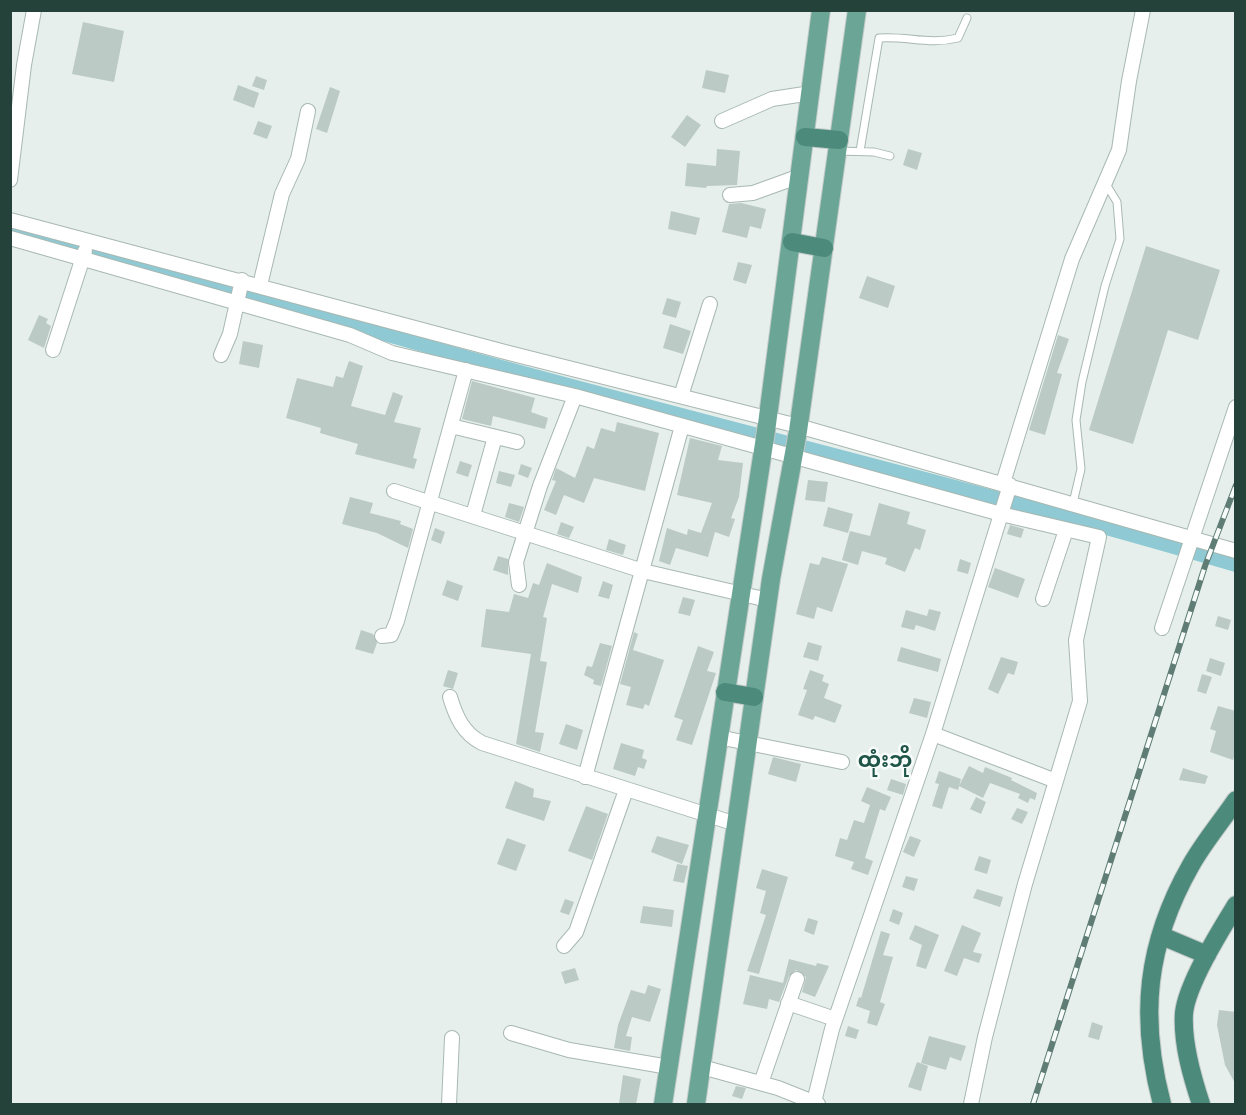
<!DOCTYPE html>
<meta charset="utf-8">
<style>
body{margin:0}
#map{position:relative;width:1246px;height:1115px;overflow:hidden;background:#e6efeb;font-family:"IBM Plex Sans",sans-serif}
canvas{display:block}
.frame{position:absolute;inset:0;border:12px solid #24423a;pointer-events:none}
</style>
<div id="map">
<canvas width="1246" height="1115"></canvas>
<div class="frame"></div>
</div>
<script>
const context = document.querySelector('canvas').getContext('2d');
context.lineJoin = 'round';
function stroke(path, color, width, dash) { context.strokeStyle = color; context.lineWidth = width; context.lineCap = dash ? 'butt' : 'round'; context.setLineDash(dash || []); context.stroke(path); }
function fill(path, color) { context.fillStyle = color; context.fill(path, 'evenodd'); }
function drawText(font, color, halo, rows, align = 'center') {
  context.font = font + ' "IBM Plex Sans","Noto Sans Myanmar",sans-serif'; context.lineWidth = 5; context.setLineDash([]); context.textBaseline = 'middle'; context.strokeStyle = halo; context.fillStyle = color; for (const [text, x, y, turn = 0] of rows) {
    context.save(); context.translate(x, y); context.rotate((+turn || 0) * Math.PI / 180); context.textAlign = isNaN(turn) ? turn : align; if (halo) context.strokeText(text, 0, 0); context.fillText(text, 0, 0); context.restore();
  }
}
stroke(new Path2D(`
 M10,231C178,273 342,323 509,369C751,435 995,494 1236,565`), '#8ec9d4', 14);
fill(new Path2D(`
 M83,22L124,31L114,82L72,74Z
 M706,70L729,75L725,93L702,88Z
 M256,76L267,80L264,90L252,86Z
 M238,85L259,93L254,108L233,100Z
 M330,87L340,91L327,133L316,129Z
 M687,115L701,125L685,147L671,137Z
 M258,121L272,126L267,139L253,134Z
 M717,149L740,151L737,185L707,186L706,188L685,186L687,163L716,166Z
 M908,149L922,153L917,170L903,165Z
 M741,203L766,209L761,229L750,226L747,238L722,232L729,204Z
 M671,211L700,218L696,235L668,229Z
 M1146,246L1220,270L1198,340L1168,330L1133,444L1089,430Z
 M738,262L752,265L746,284L733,280Z
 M867,276L895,286L888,308L859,298Z
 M667,298L681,302L676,318L662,314Z
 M39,315L48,319L46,323L51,326L44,348L28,340Z
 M670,324L691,331L683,354L663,348Z
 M1058,335L1069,339L1057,373L1062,374L1045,435L1029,430Z
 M243,341L263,345L259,368L239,364Z
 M349,361L363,366L351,406L385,415L393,392L403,396L394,422L421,428L413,458L417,459L414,469L355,454L358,444L320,433L321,428L286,418L297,378L333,387L336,376L343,378Z
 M472,381L535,398L531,412L548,418L545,429L493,416L491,426L462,419Z
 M617,422L659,433L645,491L594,478L584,503L564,495L556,515L544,510L556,481L552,480L556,468L575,478L587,446L594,449L601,428L615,432Z
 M690,438L722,446L718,460L743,463L739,497L731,518L735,519L729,537L715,532L708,557L676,548L670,565L659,561L667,528L687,535L688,529L701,533L712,503L677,495Z
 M460,461L472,465L468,477L456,473Z
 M521,464L532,468L528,478L518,474Z
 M499,471L515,475L511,487L496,483Z
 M808,480L828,482L825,502L805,500Z
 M350,497L373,503L370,513L401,521L400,524L413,529L408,548L377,533L342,524Z
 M509,503L524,507L519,522L505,517Z
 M879,503L910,512L907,524L926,530L920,550L915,548L905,572L885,564L887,558L862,551L858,565L842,560L850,531L870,536Z
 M828,507L853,514L848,533L823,526Z
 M561,522L574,527L569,538L557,534Z
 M1010,525L1024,529L1021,538L1007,534Z
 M435,528L445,532L441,544L431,540Z
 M609,539L626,545L623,555L606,550Z
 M498,556L508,559V575L493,570Z
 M822,557L848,564L832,612L817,607L814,619L796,614L810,563L819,565Z
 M960,559L971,563L968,574L957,571Z
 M547,563L582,577L578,593L552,584L543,617L547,618L540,661L547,662L535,732L544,733L540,752L516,744L531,654L481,647L486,609L509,612L514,594L528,598L533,583L539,585Z
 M995,568L1025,579L1018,598L988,587Z
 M447,580L463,586L458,601L442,595Z
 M603,581L613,585L609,599L598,596Z
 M683,597L695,600L690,616L678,613Z
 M929,609L941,612L935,631L916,625L914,630L901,627L906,610L927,616Z
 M1218,616L1231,620L1228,630L1215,626Z
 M361,630L373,634L377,643L373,654L355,649Z
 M634,632L638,634L633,650L664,660L649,706L645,704L643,709L626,705L631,687L620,684Z
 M808,642L822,646L818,661L803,657Z
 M600,643L612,646L601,686L593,684L594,680L584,675L587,666L592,667Z
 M698,646L714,652L707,671L716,673L692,745L676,740L683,720L674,717Z
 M901,647L941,659L938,672L897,661Z
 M1001,657L1018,662L1014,675L1008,673L998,694L988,689Z
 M1210,658L1225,663L1221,676L1206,671Z
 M448,670L458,673L453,689L443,686Z
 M810,670L824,675L822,681L829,684L824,698L842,705L835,723L815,716L813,720L798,715L807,690L803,689Z
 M1202,674L1212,677L1206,694L1197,691Z
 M914,698L931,702L927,718L909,713Z
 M1218,706L1236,711V752L1233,760L1210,752L1216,731L1210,729Z
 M566,724L583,730L577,750L559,744Z
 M621,743L644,750L642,758L647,760L644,769L638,767L635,776L613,769Z
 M773,757L801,764L796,782L768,774Z
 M969,766L983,773L985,767L1012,778L1011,780L1037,793L1035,800L1030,798L1028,803L1018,798L1020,794L990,783L983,798L959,786Z
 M1183,768L1208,776L1205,784L1179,780Z
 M939,771L961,779L958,790L949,787L942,809L932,806L939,784L935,783Z
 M891,779L906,784L903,795L887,790Z
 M515,781L534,789L533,797L551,801L544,821L505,808Z
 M867,787L891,797L885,811L880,809L865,858L873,861L868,875L851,869L854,862L835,856L840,838L847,840L854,820L864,823L870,805L861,801Z
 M976,797L986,802L981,814L970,809Z
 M586,806L608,814L592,860L568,851Z
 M1017,808L1028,812L1022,824L1011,819Z
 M657,836L689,845L682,864L651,852Z
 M910,836L921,840L914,857L903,852Z
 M507,838L526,845L516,871L497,864Z
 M979,856L991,860L987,874L974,870Z
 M677,864L688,866L684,883L673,881Z
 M762,869L788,877L759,974L747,971L766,915L760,913L766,891L756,888Z
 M906,876L918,879L914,891L902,887Z
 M977,889L1003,897L1000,907L973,898Z
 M565,899L574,902L569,915L560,912Z
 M643,906L674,910L672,927L640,923Z
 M893,909L903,913L899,925L889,921Z
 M808,918L818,921L814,935L804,931Z
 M915,925L939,935L926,969L916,966L922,945L909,939Z
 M962,925L981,933L973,952L982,954L979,963L964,958L957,976L944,971Z
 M881,931L890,934L883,955L893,957L880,1002L885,1004L877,1026L867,1023L870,1011L856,1006L859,997L861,998Z
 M789,959L816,966L817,963L829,966L815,997L802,992L806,977L796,970L789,976L779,1002L769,999L767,1009L743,1004L750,975L783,983Z
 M575,968L579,980L565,984L561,972Z
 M648,985L661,989L650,1022L632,1017L626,1036L632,1037L630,1051L614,1048L618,1025L631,990L645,994Z
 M1219,1010L1236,1012V1085L1225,1065L1217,1025Z
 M1092,1022L1103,1026L1099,1040L1088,1037Z
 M848,1026L859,1030L856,1039L845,1036Z
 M929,1036L966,1046L961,1061L950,1057L946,1070L921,1063Z
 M917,1062L928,1066L921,1091L908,1087Z
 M623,1075L641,1079L636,1104H619Z
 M736,1086L746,1088L742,1099L732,1096Z`), '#bbcac4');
const service = new Path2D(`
 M837,151L874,152L890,156
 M860,151L879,38C908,36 929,45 958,38L967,18
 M1073,503L1081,469L1076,420L1082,382L1105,286L1120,239L1117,202L1106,184`);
const minor = new Path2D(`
 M722,121L772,99L811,93
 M10,180L24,65L34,10
 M730,195L753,193L800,176
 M10,220L505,352L798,426L1236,551
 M10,238L350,335L392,353L575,396L1001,514L1099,537L1076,640L1080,701L1025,884L985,1037L971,1104
 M260,285L282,194L298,159L308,111
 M53,350L85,251
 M221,355L230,334L242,280
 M681,396L710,304
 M451,426L517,442
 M1003,483L1072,259L1119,150L1129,81L1143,10
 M394,491L643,571L768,600
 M473,515L495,437
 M519,585L516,562L540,486L575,396
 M1043,599L1066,530
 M1162,628L1236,407
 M382,636L391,635L397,621L466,370
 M450,697C456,717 463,733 482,743L736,824
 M933,734L1056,781
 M718,737L842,762
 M585,777L682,426
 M564,946L576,932L626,790
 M788,1003L835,1019
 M511,1033L569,1050L669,1067
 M702,1067L778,1088L818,1104
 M761,1083L797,979
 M814,1102L832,1029L933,734L1010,485
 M449,1104L452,1038`);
const primary = new Path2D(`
 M663,1104L767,424L821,10
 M696,1104L771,579L798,431L857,10`);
const trunk = new Path2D(`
 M805,137L839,140
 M792,242L824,248
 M725,692L754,697
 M1162,936L1207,955
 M1162,1104C1139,1017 1146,944 1191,865C1204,842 1221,822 1236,800
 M1201,1104C1192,1077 1182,1043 1184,1013C1187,984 1220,931 1236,905`);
stroke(service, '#a8b8b2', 9);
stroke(minor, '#a8b8b2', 16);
stroke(primary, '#c2cac8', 20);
stroke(trunk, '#c2cac8', 20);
stroke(service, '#fff', 7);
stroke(minor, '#fff', 14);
stroke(primary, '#6aa596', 18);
stroke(trunk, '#4c8a7c', 18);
const rail = new Path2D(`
 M1033,1104L1205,566L1236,485`);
stroke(rail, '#5f7d75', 6);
stroke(rail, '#f7fbf9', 4, [11]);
drawText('bold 21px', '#1f5548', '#f7fbf9', [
 ["ထုံးဘို",885,761]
]);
</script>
